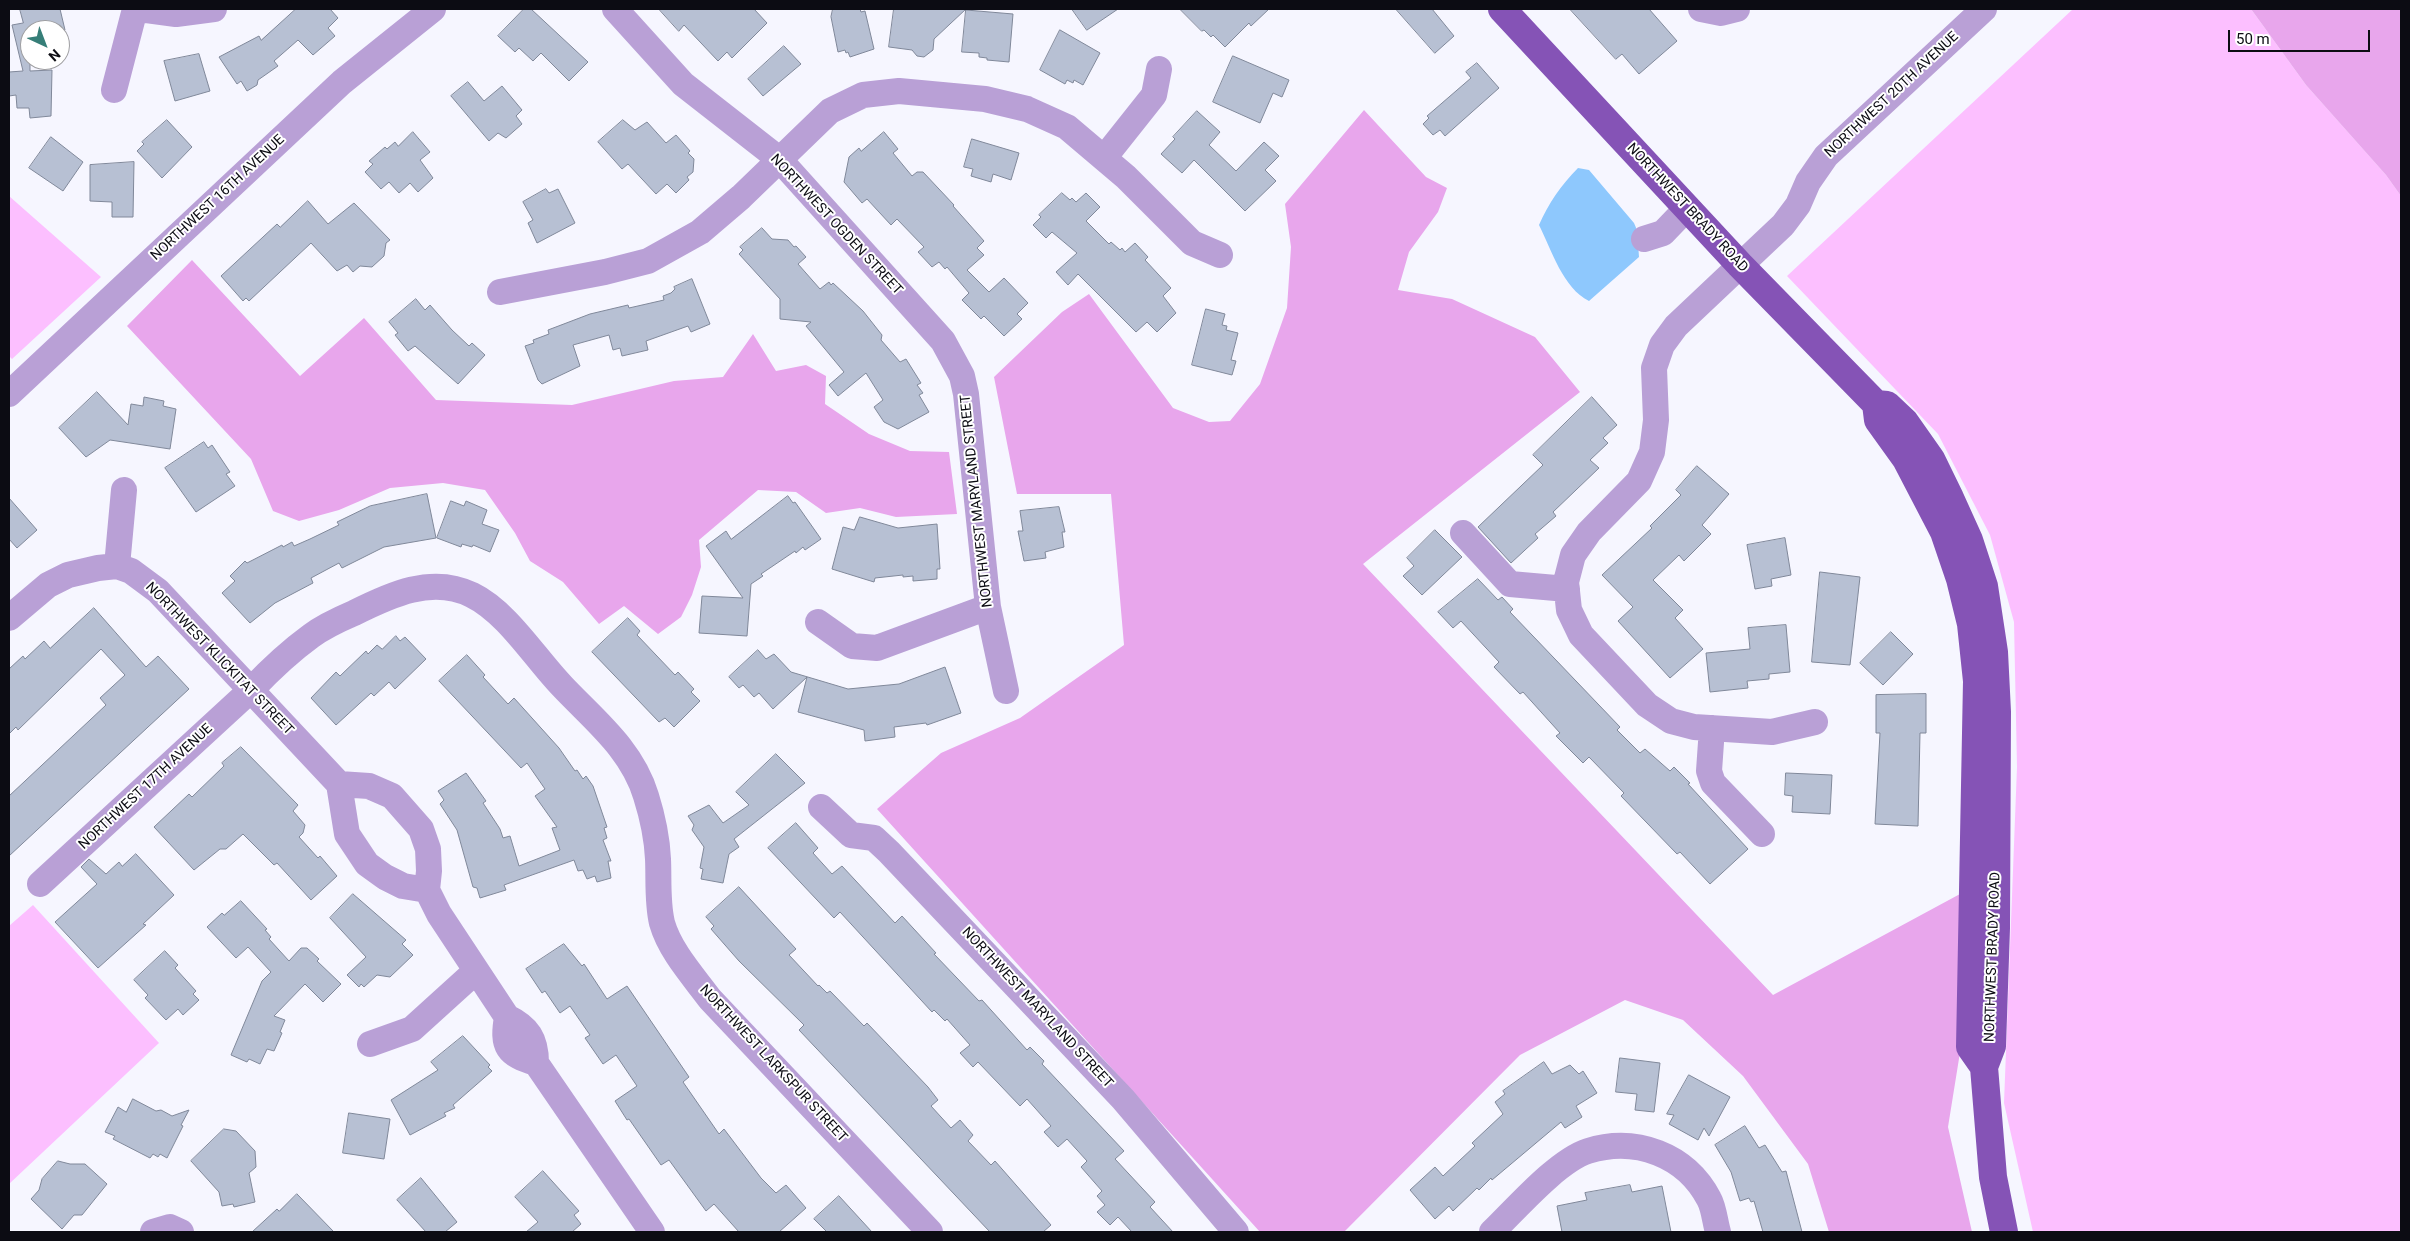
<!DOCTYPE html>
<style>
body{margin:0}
#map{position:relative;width:2410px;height:1241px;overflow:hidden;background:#f6f6ff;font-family:Roboto,sans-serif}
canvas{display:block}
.frame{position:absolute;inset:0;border:10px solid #0c0c13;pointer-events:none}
.north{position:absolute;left:20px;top:20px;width:50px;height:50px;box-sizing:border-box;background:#fff;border:1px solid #9e9ea1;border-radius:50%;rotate:137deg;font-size:14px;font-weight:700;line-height:20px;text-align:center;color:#0c0c13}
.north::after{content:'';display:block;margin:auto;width:18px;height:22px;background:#367e78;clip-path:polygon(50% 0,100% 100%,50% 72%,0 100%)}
.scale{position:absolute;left:2228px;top:30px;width:142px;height:22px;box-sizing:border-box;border:2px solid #0c0c13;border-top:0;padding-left:6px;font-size:15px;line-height:18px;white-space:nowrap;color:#0c0c13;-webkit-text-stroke:4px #fff;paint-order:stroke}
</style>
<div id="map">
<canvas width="2410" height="1241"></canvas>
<div class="frame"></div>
<div class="north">N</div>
<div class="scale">50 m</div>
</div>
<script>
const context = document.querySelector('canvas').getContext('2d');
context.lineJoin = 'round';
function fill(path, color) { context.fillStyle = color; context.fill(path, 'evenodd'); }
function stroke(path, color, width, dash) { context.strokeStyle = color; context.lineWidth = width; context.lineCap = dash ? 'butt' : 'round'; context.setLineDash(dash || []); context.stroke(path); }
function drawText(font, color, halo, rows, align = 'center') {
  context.font = font + ' Roboto,sans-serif'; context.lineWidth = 4; context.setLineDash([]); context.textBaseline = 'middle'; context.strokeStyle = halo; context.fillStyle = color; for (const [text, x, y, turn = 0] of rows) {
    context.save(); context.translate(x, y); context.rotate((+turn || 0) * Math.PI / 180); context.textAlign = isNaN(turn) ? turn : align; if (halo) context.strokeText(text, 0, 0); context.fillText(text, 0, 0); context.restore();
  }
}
fill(new Path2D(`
 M2073,9H2251L2306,85L2386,175L2401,196V1232H2033L2004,1103L2017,767L2014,622L1990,535L1938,434L1787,276Z
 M9,196L101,277L12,359L9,356Z
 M33,905L159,1043L9,1184V926Z`), '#fcbfff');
fill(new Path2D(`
 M2251,9H2401V196L2386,175L2306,85Z
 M1364,110L1426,177L1447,188L1438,212L1409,252L1398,290L1452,299L1535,337L1580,392L1363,564L1773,995L1960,894L1962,1040L1948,1127L1972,1232H1829L1808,1164L1743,1076L1683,1020L1625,1000L1520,1055L1344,1232H1260L877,809L941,753L1020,718L1124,645L1111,494H1017L994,377L1062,312L1089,294L1173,408L1209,422L1230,421L1260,384L1287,308L1291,247L1285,204Z
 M192,260L300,376L364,318L436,400L572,405L674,381L723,377L753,334L776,371L806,365L826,376L825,404L869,434L910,451L949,452L957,514L896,517L860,508L826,513L796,492L758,490L699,540L701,567L692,595L681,617L658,634L624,606L599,624L563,582L530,561L515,533L485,490L443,483L390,488L339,510L299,521L273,511L251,459L127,326Z`), '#e8a6ec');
fill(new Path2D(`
 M1578,168L1589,170L1634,223L1637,230L1639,257L1589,301C1563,288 1552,251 1539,225C1548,204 1561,185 1578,168Z`), '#8ec8fd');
const building = new Path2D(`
 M20,9H60L65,30H30V71L52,70L51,116L30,118L29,108H17L16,95L9,96V72L23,71L12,25L23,23Z
 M296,9H330L338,18L328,28L335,36L313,55L298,40L274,61L278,66L258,80L257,85L247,91L241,81L237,84L219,57L259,36L261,40Z
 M524,9H531L588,62L569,81L541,53L533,61L519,48L515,52L498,36Z
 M659,9H754L767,23L732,58L727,52L718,61L684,25L679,31Z
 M833,9H860L861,12L865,11L874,49L850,57L848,52L846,53L845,50L838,52L831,17Z
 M894,9H966L934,39L933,50L924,57L917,56L912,50L889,47Z
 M1072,9H1118L1087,30Z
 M1180,9H1269L1251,26L1249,23L1225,47L1213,35L1211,37L1204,30L1202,31Z
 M1396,9H1432L1454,36L1435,53Z
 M1570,9H1649L1677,41L1639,74L1622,54L1616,59Z
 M966,10L1013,14L1009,62L987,60V58L979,57V53L962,52Z
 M1060,30L1100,53L1083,85L1074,80L1073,83L1067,80L1065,84L1040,70Z
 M784,46L801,64L763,96L748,79Z
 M199,54L210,91L175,101L164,61Z
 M1233,56L1289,80L1282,97L1273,93L1260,123L1213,102Z
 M1477,63L1499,88L1445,136L1440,130L1433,135L1423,124L1429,118L1427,116L1471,78L1466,72Z
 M468,82L484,101L502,86L522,110L516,116L522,124L506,138L498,133L489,141L451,96Z
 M1197,111L1220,132L1209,145L1236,171L1264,142L1279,156L1265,170L1276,181L1245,211L1194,160L1182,173L1161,154L1175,139L1173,137Z
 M167,120L192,147L162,178L137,151L144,144L142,142Z
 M623,120L635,130L647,122L666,143L676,135L690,151L688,153L694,159L693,172L687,177L689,180L676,193L667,184L656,194L628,164L622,169L598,142Z
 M413,132L430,152L420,160L433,178L418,192L410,183L399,193L389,182L381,189L365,172L373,164L369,161L385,147L387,149L395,142L398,146Z
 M884,132L898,149L893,153L912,176L917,172H923L954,205L953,206L984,241L977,248L984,255L967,270L989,292L1004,278L1028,303L1017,314L1022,319L1004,336L984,316L981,319L962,300L969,293L947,267L945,269L939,262L932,267L918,252L924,247L897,219L891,225L867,199L862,203L844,182L849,157L859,148L861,151Z
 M51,137L83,162L63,191L29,168Z
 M972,139L1019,153L1011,180L993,174L991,182L971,176L973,169L964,167Z
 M134,162L133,217H112V202L90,201V165Z
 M546,189L549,193L558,189L575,223L537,243L528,223L533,220L523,202Z
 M1062,193L1070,200L1072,198L1076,202L1086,193L1100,207L1086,221L1109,244L1111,242L1120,250L1122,248L1125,252L1135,243L1148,257L1145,260L1171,288L1163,296L1176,313L1157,332L1147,322L1136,332L1078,274L1068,285L1056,272L1077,253L1052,232L1046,238L1033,225L1041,217L1039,215Z
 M308,201L328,224L354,203L390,240L386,243L384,256L372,267L360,266L353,272L347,265L337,271L311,243L249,301L246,298L243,301L221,276L277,224L280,227Z
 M762,228L772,239L788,240L794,247L796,246L806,257L798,264L820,289L829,282L831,285L833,283L863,311L882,335L881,340L900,362L906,359L921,383L917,385L923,393L919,395L929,412L898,429L884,422L874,407L883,400L866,373L838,396L829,385L844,372L806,326L811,322L780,319V299L739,254L743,250L740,247Z
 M692,279L710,324L691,332L688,326L646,341L648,350L622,356L620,348L613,350L609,335L573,345L580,366L542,384L538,380L525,346L534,343L533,340L549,334L548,330L590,314L628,305L629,308L664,300L663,296L671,293L675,289L674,287Z
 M416,299L425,310L430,305L452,330L469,346L472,343L485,355L458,384L415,346L408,351L395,335L398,333L389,322Z
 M1206,309L1225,314L1222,325L1227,326L1226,330L1238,333L1231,360L1236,361L1232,375L1192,365Z
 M97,392L128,425L131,404L143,406L144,397L164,401L163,406L176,409L170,449L110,440L86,457L59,428Z
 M1592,397L1617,425L1603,438L1608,443L1590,460L1599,468L1553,512L1556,516L1535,534L1538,538L1511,563L1478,527L1543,465L1533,455Z
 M204,442L208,448L212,445L230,472L226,474L235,486L196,512L165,468Z
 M1697,466L1729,494L1702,525L1711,534L1684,561L1679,555L1653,580L1683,610L1675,618L1703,649L1670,678L1618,621L1633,607L1602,575L1652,528L1650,526L1681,495L1676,490Z
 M427,494L436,538L384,547L342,568L339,563L311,578L313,583L275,603L250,623L222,593L235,581L230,576L245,561L247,563L282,545L283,547L292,542L294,546L310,539L339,525L337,522L370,506Z
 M788,496L793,503L795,502L821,539L805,550L803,547L796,553L795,551L761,574L763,576L751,584L747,636L699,633L702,596L743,598L706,546L726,531L731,539Z
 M9,498L37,530L17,548L9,539Z
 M451,501L464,506L466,501L487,510L482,524L499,530L490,552L473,545L472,547L462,544L461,547L437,538Z
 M1059,507L1065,532H1062L1064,547L1045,552L1046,558L1024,561L1018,531H1023L1020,511Z
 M860,517L898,528L937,524L940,569H937V579L913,581V576L903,577V575L875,578L874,582L832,569L843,527L854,530Z
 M1435,530L1462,557L1422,595L1403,576L1414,566L1407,558Z
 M1785,538L1791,575L1771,579L1772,586L1755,589L1747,545Z
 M1820,572L1860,577L1850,665L1812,662Z
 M1478,579L1498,600L1502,597L1513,609L1510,612L1620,727L1617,730L1640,753L1645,749L1670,771L1674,767L1690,783L1688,784L1748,849L1710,884L1680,852L1677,854L1647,823L1621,796L1624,793L1589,757L1583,763L1556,736L1560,733L1523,692L1520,694L1494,667L1499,662L1461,621L1453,628L1438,612Z
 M94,608L146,667L158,656L189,689L9,856V796L106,705L100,698L125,675L101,649L18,730L16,727L9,734V669L23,656L25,659L44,641L50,648Z
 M628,618L640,631L637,635L675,675L678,672L694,689L691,692L700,701L674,727L665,718L659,722L592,652Z
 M1786,625L1790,672L1769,674V679L1747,681L1748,688L1710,692L1706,653L1750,649L1748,628Z
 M1891,632L1913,654L1883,685L1860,663Z
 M396,636L400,641L405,637L426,659L395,689L389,682L374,696L371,693L336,725L311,698L336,672L340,676L366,651L368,654L377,645L382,649Z
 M758,650L766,659L774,654L791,672L848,689L899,684L945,667L961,713L927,725L926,723L894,727L895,737L865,741L864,730L798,712L807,677L773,709L759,693L754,697L743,685L739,688L729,677Z
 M467,655L485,675L483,677L508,704L514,698L559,748L575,771L577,770L583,779L586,776L593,786L607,827L604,828L607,838L603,840L611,861H608L611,878L597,882L595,876L587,879L583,870L578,871L574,860L504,885L506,890L480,898L477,888L473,887L457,830L440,804L444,800L438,791L466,773L486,801L483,803L500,829L503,838L510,836L519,866L560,850L552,828L557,827L535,796L545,789L527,763L521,768L439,681Z
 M1926,694V733H1920L1918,826L1875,824L1880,733H1876V695Z
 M241,747L298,805L293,811L305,825L303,833L299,837L318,858L320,856L337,876L311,900L277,863L274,865L243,834L226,849H220L194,870L154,827L189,794L192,797L224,766L222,763Z
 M776,754L805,783L734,839L739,847L729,854L723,883L701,879L703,869L700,868L704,847L692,830L694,825L688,816L709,805L723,823L749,805L736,792Z
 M1786,773L1832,775L1830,814L1792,812L1793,796L1785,795Z
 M796,823L818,848L813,853L832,874L842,866L895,923L902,916L936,953L934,954L979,1001L982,1000L1027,1050L1030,1047L1044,1061L1042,1064L1124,1151L1115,1159L1155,1202L1150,1207L1173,1232H1132L1118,1217L1110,1225L1097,1212L1105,1205L1097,1196L1102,1191L1081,1167L1087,1161L1067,1139L1058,1147L1044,1132L1051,1126L1027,1099L1020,1106L978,1062L973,1067L960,1053L970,1045L947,1019L945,1021L934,1010L932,1012L840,912L834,918L768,848Z
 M136,854L174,895L143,924L146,925L98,968L55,922L97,884L81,867L89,859L106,874L119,862L122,866Z
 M739,887L796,949L789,955L818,986L819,985L827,993L830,991L864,1026L867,1023L928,1087L938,1100L931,1106L951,1128L960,1120L973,1135L968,1141L991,1165L995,1161L1051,1225L1043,1232H990L799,1030L804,1025L739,961L711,929L714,926L706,917Z
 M353,894L406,940L402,944L413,955L390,977L377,975L364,987L361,984L359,987L347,975L366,957L330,918Z
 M241,901L267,929L265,930L271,937L269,939L289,961L301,948H307L319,959L317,961L341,984L323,1002L305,984L274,1016L285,1020L280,1032L282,1033L274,1051L267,1049L260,1064L249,1059L247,1062L231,1055L262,981L271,972L248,947L236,958L207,927L222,913L224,915Z
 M564,944L582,966L584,964L607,999L627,986L689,1077L683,1082L719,1134L724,1129L761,1178L776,1193L786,1185L806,1208L779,1232H739L714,1204L706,1211L669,1160L661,1165L629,1119L627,1120L615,1101L637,1086L616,1055L603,1064L585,1038L590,1035L572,1009L570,1006L560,1013L545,991L542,993L526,969Z
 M165,951L178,965L175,968L196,991L193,994L199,1000L183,1015L178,1009L166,1020L145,998L148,995L134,980Z
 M463,1036L490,1065L488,1067L492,1071L453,1105L455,1108L444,1113L446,1116L410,1135L391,1100L438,1070L431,1062Z
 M1620,1058L1660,1063L1654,1112L1635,1110L1637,1094L1616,1092Z
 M1544,1062L1552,1074L1570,1065L1579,1074L1583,1071L1597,1093L1576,1106L1582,1117L1565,1128L1561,1122L1492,1180L1491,1178L1479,1190L1477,1188L1453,1211L1449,1206L1435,1219L1410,1190L1435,1167L1443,1176L1475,1146L1472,1143L1503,1114L1495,1102L1505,1094L1503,1091Z
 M1689,1075L1730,1097L1709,1136L1704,1128L1698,1140L1669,1124L1674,1115L1667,1114Z
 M133,1099L156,1111L161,1110L172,1116L189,1110L181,1125L183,1126L167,1158L160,1154L158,1157L153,1154L150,1158L113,1139L115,1136L105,1132L118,1107L126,1112Z
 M349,1113L390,1119L384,1159L343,1153Z
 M1745,1126L1759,1148L1765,1145L1782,1172L1786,1171L1802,1232H1763L1754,1201L1751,1202L1749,1198L1740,1201L1731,1172L1715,1145Z
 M224,1129L236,1131L255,1151L256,1167L249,1173L255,1202L234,1207L233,1204L222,1206L219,1192L191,1161Z
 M58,1161L70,1164H85L107,1184L82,1215H74L62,1229L31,1199L39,1190L42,1179Z
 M543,1171L579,1211L574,1215L581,1224L572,1232H526L538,1222L515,1197Z
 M421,1178L457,1222L445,1232H426L397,1200Z
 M1630,1185L1632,1192L1662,1186L1671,1232H1562L1557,1206L1587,1200L1585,1193Z
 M297,1194L334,1232H252L277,1209L279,1211Z
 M839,1196L872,1232H827L814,1219Z`);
fill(building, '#b7c0d3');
stroke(building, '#80889a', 1);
stroke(new Path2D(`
 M139,9L176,14L214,9
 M615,9L683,84L779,159L943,341L962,376L966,394L988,607L1006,691
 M1701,9L1721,13L1737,9
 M114,90L135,9
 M1104,158L1154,95L1159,69
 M1644,239L1663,233L1687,208
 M500,292L605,272L648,261L700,232L741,197L830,111L863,95L899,91L985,99L1027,109L1067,127L1126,177L1192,243L1220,255
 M9,394L342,82L433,9
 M1463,533L1510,584L1567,589
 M117,566L124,490
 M9,618L48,585L68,575L98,568L117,566L131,571L158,591L339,784L347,834L367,864L385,877L403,886L427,890
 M818,622L852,646L877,648L988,607
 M1815,722L1772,732L1694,727L1671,721L1647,705L1581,635L1569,610L1566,582L1573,555L1589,532L1639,481L1652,452L1656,420L1654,368L1662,345L1676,326L1783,225L1798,205L1808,182L1826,156L1984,9
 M1712,728L1709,771L1713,783L1762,834
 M339,784L369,786L392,796L421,829L428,849L429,871L427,890L439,914L507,1017C528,1027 536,1039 536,1063L652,1232
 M821,807L851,835L874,838L889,852L1123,1099L1236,1232
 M40,884L252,689C270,670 289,652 311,636C323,627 340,619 354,613C390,595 432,575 472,595C507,612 535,658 562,686C594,720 632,749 646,796C652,815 657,838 658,859C659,880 657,902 662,923C670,951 693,976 710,999L930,1232
 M507,1017C502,1047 507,1054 536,1063
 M370,1044L412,1029L476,971
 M153,1232L170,1227L181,1232
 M1492,1232C1516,1209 1557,1161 1588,1151C1636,1136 1686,1155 1709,1199C1714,1208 1715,1222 1718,1232`), '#b9a0d6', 26);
stroke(new Path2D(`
 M1502,9L1740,265L1876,404L1878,420L1906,459L1944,532L1960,579L1971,624L1977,681L1970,1047L1984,1067
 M1876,404L1887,405L1905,422L1931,459L1950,498L1969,540L1984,586L1994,652L1997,712L1996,928L1992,1046L1984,1067L1993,1177L2004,1232`), '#8553b6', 28);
drawText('14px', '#0c0c13', '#fff', [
 ["NORTHWEST 20TH AVENUE",1892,95,-43],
 ["NORTHWEST 16TH AVENUE",218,198,-43],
 ["NORTHWEST BRADY ROAD",1687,208,47],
 ["NORTHWEST OGDEN STREET",836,225,47],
 ["NORTHWEST MARYLAND STREET",977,501,-96],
 ["NORTHWEST KLICKITAT STREET",219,659,46],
 ["NORTHWEST 17TH AVENUE",146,787,-43],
 ["NORTHWEST BRADY ROAD",1993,957,-88],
 ["NORTHWEST MARYLAND STREET",1037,1008,47],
 ["NORTHWEST LARKSPUR STREET",773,1064,47]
]);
</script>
